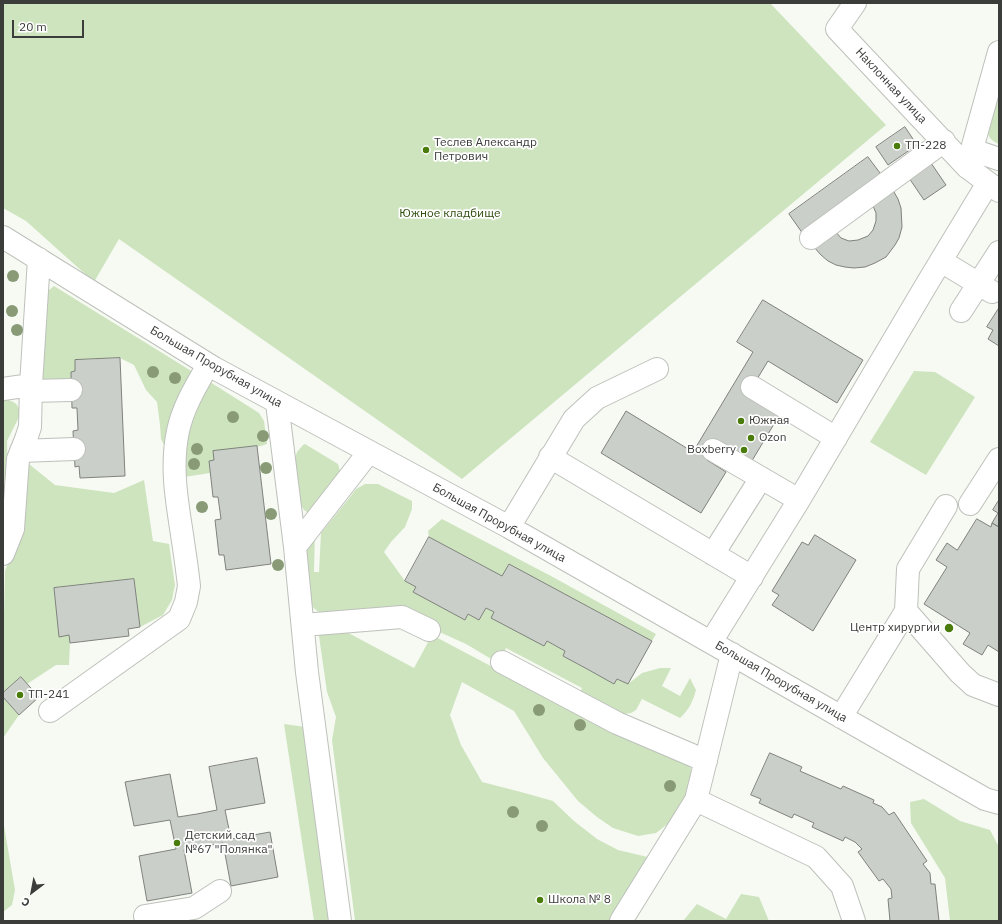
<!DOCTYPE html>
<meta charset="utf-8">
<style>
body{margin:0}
#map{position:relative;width:1002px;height:924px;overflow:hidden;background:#f6faf3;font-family:"IBM Plex Sans",sans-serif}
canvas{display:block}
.frame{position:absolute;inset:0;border:4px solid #3b3d3a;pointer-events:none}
.north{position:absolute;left:12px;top:872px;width:40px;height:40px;-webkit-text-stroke:3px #fff;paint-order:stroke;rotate:212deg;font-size:11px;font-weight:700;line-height:16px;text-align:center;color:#3b3d3a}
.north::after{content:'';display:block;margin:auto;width:14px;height:18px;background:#3b3d3a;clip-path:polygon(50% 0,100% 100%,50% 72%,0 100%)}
.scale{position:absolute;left:12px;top:20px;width:72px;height:18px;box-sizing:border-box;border:2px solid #3b3d3a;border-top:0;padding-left:5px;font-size:12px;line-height:14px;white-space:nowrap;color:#3b3d3a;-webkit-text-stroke:3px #fff;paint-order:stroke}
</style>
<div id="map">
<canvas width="1002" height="924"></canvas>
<div class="frame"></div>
<div class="north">С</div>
<div class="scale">20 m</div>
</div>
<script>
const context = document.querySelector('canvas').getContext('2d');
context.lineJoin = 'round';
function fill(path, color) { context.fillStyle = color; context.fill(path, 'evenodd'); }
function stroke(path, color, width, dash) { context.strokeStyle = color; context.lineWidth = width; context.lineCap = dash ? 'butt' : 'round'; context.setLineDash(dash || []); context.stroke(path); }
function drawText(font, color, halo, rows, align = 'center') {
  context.font = font + ' "IBM Plex Sans",sans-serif'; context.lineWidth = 3.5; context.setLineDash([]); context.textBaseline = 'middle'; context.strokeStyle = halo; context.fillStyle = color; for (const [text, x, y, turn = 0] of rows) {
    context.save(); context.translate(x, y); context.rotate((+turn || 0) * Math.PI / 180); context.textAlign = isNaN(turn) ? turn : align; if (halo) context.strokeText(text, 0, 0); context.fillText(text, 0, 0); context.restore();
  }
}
fill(new Path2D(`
 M3,3H770L886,125L462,479L119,239L94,282L26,221L3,208Z
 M999,91V144C994,142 989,139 988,133C987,128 997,98 999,91Z
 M54,286L193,372L167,447L164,445L161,439L160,425L157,402L146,390L134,365L120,358L75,360V371L71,372V382H39L44,297L48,291Z
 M914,371L935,372L975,397L926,475L870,442Z
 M210,382L259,413L264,421L267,444L214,460L209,461L210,473L184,477L183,462L192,409Z
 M3,399C14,401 17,402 21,413L7,441L8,480L3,481Z
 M305,444L338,464L340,471L337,481L312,512H307L304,510L298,499L294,461L297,452L303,445Z
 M24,460L55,485L114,493L144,480L153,541L169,544L175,585L172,600L163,615L140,627L134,579L54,588L59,636L69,635L70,643L69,665H56L27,684L21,677L3,693V618L4,615L5,571L20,531Z
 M365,484H378L412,501V509L405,527L391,542L384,552L405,581L416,587L414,592L465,620L468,614L479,620L486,608L494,612L544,646L547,641L565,651L563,656L614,683L617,679L628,684L642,673L660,668H671L662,686L680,696L690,678L696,690C693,701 689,710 680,718L642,699L636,710L631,713L623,714L615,711L580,693L582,688L506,648L504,653L499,650L493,660L466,644L435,630L438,623L410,608L330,616C321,614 316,611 311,605L303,545L315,531L314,572H319L321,533L350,497L356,489Z
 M442,519L551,576L656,634L652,641L509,564L502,576L429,537L428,531Z
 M322,628L341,629L414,668L432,635L612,730L689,765L692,771L688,799L674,819L656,833L638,836L613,828L597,817L578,801L543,758L514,711L462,682L450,715L461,745L482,782L521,792L553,801L574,821L597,839L618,850L652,858L613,921H355L332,740L336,717L327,692L319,636Z
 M3,697L19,715L3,738Z
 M284,724L305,727L329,921H314Z
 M924,799L960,821L990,830L999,847V921H950L945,878L911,823L910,802Z
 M3,820L15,890L12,905L3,912Z
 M741,894L759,897L769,921H683L697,904L726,919Z`), '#cee4bf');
const building = new Path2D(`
 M905,127L917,145L888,165L876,147Z
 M868,157L883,177L803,234L789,214Z
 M931,163L946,185L924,200L909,178Z
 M894,192L898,199L901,208L902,227L899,238L895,245L886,257L875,263L865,267L854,268L845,267L836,265L828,261L821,255L813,246L835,231L841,238L849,241L858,240L868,236L873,230L876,221V213L873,206Z
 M763,300L863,360L837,403L768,361L748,394L780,414L750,464L717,443L707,460L726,472L701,513L601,453L626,411L693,452L753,352L737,342Z
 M999,308V346L988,339L993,330L987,327Z
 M120,358L125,476L80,478L79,466L75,467L73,431L78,430L77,408H72L71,372L75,371V360Z
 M257,446L271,564L226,570L224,555H219L215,520L221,519L218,497H213L209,461L214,460L213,451Z
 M999,500V527L992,523L998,513L993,510Z
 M977,519L991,527L992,523L999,527V652L988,645L982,655L963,644L970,633L924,604L947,567L936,560L947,543L957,550Z
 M815,535L856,560L813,631L772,605L779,595L772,591L802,542L808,545Z
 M429,537L502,576L509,564L652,641L628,684L617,679L614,684L589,670L563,656L565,651L547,641L544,646L491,618L494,612L486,608L479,620L468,614L465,620L413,592L416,587L405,581Z
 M134,579L140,627L128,629L129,636L70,643L69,635L59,637L54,588Z
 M21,677L39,697L19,715L3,697V693Z
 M770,753L802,767L800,771L841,789L843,786L874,800L873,803L882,807L889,815L894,812L927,861L923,864L930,873L931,884H935L939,921H890L888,899L892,898L891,889L883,879L879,881L858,852L862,849L855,842L845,837L843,841L812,827L814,823L794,814L792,818L759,803L761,799L751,795Z
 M257,758L265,803L225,810L231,839L270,832L278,877L231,886L223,843L184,850L192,893L147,901L139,856L176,849L170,820L134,826L125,782L170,774L178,817L197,814L217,810L209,767Z`);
fill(building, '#cbcfc9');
stroke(building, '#7f827c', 1);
const minor = new Path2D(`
 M855,3L837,29L967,167L999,191
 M972,150L999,159
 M967,167L999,52
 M3,237L214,368L509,527L985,799L999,803
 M811,238L944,141
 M941,261L992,292
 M961,311L999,252
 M752,387L836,438
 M3,389L31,385
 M31,391L71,390
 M277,403L295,547L307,672L340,921
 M713,450L799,500
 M21,451L74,449
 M550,457L752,577
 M970,504L999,459
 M509,527L574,419L597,398L657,369
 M295,547L369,452
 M3,554L13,529L18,459L26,439L30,427L31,385L39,259
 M713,554L761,478
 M906,611L960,673L973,685L999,695
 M303,625L402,617L429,630
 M711,642L799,500L928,282L988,183
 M502,662L617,723L706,761
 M50,711L179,619L186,602L189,586C187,567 184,548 181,528C176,496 171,464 178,431C183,407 196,386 208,365
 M841,717L906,611L908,569L946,506
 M696,800L816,857L842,886L854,921
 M145,916L194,908L220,891
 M621,921L696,800L732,654`);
stroke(minor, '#bdc1bb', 24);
stroke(minor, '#fff', 22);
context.fillStyle = '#889b76';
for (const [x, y] of [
 [13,276],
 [12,311],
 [17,330],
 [153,372],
 [175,378],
 [233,417],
 [263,436],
 [197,449],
 [194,464],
 [266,468],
 [202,507],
 [271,514],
 [278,565],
 [539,710],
 [580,725],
 [670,786],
 [513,812],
 [542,826]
]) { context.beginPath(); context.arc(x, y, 6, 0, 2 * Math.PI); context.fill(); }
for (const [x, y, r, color] of [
 [897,146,4,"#4a7c0b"],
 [426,150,4,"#4a7c0b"],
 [741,421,4,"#4a7c0b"],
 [751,438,4,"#4a7c0b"],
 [744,450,4,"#4a7c0b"],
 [949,628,5,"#4a7c0b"],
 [20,695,4,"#4a7c0b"],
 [177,843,4,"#4a7c0b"],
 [540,900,4,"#4a7c0b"]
]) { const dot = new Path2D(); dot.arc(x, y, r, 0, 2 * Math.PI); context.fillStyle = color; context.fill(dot); stroke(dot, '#fff', 1.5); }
drawText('12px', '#3b3d3a', '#fff', [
 ["Наклонная улица",891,86,47],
 ["Большая Прорубная улица",216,367,30],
 ["Большая Прорубная улица",499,523,29],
 ["Большая Прорубная улица",781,682,30]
]);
drawText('12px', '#3b3d3a', '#fff', [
 ["Теслев Александр",434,143],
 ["Петрович",434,157],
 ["ТП-228",905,146],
 ["Южная",749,421],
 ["Ozon",759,438],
 ["Boxberry",736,450,"right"],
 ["Центр хирургии",940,628,"right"],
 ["ТП-241",28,695],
 ["Детский сад",185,836],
 ["№67 \"Полянка\"",185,850],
 ["Школа № 8",548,900]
], 'left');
drawText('12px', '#2e4d0f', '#fff', [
 ["Южное кладбище",450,214]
]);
</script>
